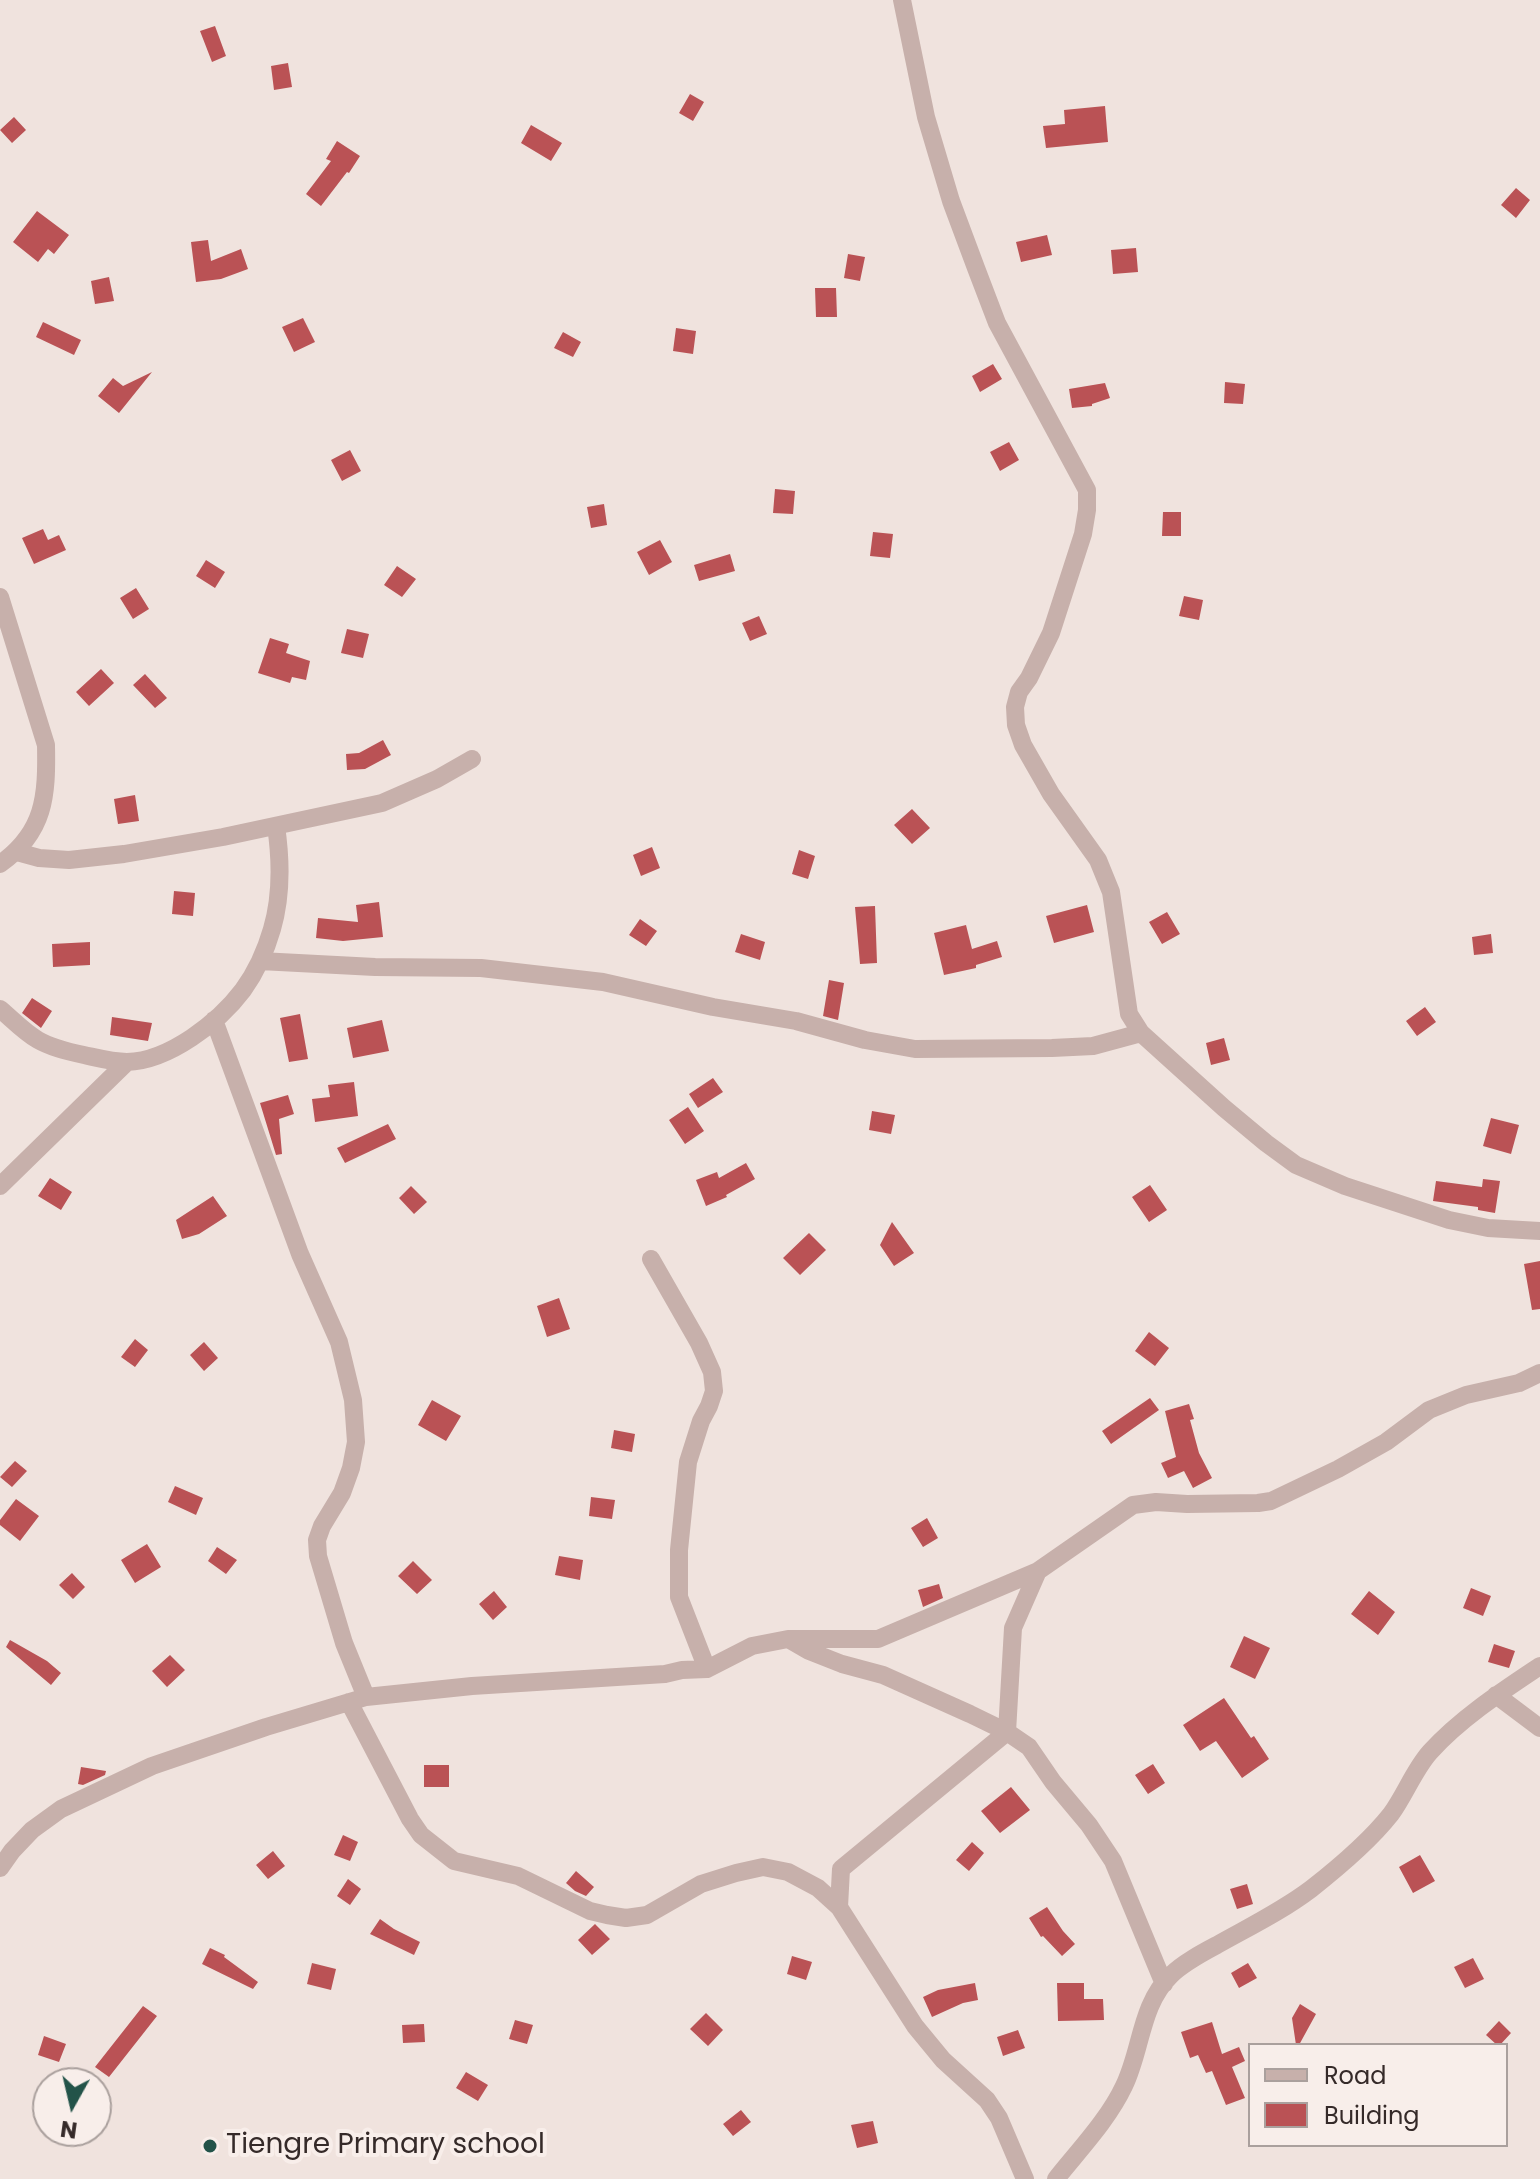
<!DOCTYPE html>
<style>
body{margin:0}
#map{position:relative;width:1540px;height:2179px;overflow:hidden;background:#f0e3de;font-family:Poppins,sans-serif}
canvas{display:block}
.legend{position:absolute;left:1248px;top:2043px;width:260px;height:104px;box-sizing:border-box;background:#f8eeea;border:2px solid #aaa09d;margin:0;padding:10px 14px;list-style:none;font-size:24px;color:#352a29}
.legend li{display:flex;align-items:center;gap:16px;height:40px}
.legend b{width:40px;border:2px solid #aaa09d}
.north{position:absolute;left:32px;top:2067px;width:80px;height:80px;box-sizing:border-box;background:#f8eeea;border:2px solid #aaa09d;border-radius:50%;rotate:188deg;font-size:22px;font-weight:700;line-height:32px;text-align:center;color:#352a29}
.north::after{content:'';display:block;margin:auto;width:28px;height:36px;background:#235349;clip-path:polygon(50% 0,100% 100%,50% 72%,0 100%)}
</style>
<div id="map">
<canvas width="1540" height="2179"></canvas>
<ul class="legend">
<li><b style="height:10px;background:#c7b0ab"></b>Road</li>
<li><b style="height:22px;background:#ba5255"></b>Building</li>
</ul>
<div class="north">N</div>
</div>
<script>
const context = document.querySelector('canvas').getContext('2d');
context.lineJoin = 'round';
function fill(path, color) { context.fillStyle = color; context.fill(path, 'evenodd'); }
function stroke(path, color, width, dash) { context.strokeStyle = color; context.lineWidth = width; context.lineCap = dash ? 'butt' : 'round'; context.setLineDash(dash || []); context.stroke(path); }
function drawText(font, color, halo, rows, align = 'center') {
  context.font = font + ' Poppins,sans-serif'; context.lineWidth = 8; context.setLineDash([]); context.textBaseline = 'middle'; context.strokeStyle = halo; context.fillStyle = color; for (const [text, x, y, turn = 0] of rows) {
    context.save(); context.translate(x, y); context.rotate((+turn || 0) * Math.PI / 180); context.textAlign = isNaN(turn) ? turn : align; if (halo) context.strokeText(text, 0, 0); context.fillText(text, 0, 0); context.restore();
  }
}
fill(new Path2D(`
 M215,26L226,56L212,62L200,31Z
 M288,63L292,87L274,90L271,66Z
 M690,94L704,102L693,121L679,113Z
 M1105,106L1108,142L1046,148L1043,126L1065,124L1064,110Z
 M14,117L26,130L12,143L0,130Z
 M531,125L562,143L551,161L521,143Z
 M337,141L360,156L349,173L347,172L321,206L306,194L331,161L326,159Z
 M1516,188L1530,200L1516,218L1501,205Z
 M37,211L69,235L54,254L48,249L38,262L13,242Z
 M1047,235L1052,255L1021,262L1016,242Z
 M208,240L211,261L241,249L248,269L221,279L196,282L191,242Z
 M1136,248L1138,272L1113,274L1111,250Z
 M848,254L865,257L860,281L844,278Z
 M109,277L114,301L95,304L91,281Z
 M815,288H836L837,317H816Z
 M303,318L315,342L294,352L282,327Z
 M43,322L81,340L74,355L36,337Z
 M676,328L696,331L693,354L673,351Z
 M563,332L581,342L573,357L554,348Z
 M993,364L1002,379L980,392L972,376Z
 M152,372L119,413L98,396L113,378L123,386Z
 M1225,382L1245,384L1243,404L1224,403Z
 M1105,383L1110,398L1092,404V406L1072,408L1069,389Z
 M1009,442L1019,460L1000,471L990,452Z
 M350,450L361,471L342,481L331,460Z
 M775,489L795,491L793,514L773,513Z
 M604,504L607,525L591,528L587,507Z
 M1163,512H1181V536H1162Z
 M43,529L48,540L59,535L66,550L34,564L22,538Z
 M873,532L893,534L890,558L870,556Z
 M660,540L672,562L649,575L637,552Z
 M730,554L735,571L699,581L694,565Z
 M206,560L225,572L215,588L196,576Z
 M397,566L416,579L402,597L384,585Z
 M136,588L149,609L133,619L120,598Z
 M1184,596L1203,600L1199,620L1179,616Z
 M759,616L767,634L750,641L742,623Z
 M347,629L369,634L363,658L341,653Z
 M270,638L289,644L286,653L310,661L306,680L292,677L290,683L258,673Z
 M101,669L114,683L89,706L76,692Z
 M145,674L167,698L155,708L133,685Z
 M383,740L391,755L365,769L347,770L346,754L359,753Z
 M135,795L139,821L118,824L114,799Z
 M912,809L930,828L912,844L894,825Z
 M652,847L660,868L641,876L633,855Z
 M799,850L815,856L808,879L792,874Z
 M174,891L195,893L193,916L172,914Z
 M379,902L383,937L343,941L316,938L318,918L358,922L356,905Z
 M1087,905L1094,932L1054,943L1046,916Z
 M875,906L877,963L860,964L855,907Z
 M1167,912L1180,934L1162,944L1149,922Z
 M640,919L657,931L646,946L629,935Z
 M966,925L972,949L997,941L1002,957L976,965V968L944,975L934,933Z
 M741,934L765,942L760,960L735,952Z
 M1491,934L1493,953L1474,955L1472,937Z
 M90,942V965L53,967L52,944Z
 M829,980L844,983L838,1020L823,1016Z
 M32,998L52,1011L41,1028L22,1013Z
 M1425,1007L1436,1022L1417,1036L1406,1021Z
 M300,1014L308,1059L289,1062L280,1018Z
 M112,1017L152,1023L148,1041L110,1035Z
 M382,1020L389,1051L353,1058L347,1028Z
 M1224,1038L1230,1060L1211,1065L1206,1043Z
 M713,1078L723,1092L698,1108L689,1094Z
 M354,1082L358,1116L315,1122L312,1099L330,1097L328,1085Z
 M288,1095L294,1114L279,1119L282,1154L276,1155L260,1103Z
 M688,1107L704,1131L685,1144L669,1120Z
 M872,1111L895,1115L891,1134L869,1130Z
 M1491,1118L1519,1125L1511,1154L1483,1146Z
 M388,1124L396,1139L345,1163L337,1148Z
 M746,1163L755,1179L726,1195L727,1197L706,1206L696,1180L717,1172L719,1178Z
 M50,1178L72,1192L61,1210L38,1196Z
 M1483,1179L1500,1181L1495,1213L1478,1210V1207L1433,1201L1436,1181L1482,1187Z
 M1150,1185L1167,1210L1149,1222L1132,1197Z
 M411,1186L427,1202L414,1214L399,1198Z
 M213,1196L227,1216L199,1234L182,1239L176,1220Z
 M892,1222L914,1253L894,1266L880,1245Z
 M809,1233L826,1250L800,1275L783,1258Z
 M1540,1261V1309L1532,1310L1524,1264Z
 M559,1298L570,1329L547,1337L537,1306Z
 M1149,1332L1169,1348L1155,1366L1135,1351Z
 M135,1339L148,1350L135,1367L121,1357Z
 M204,1342L218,1358L204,1371L190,1355Z
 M1150,1398L1159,1410L1111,1444L1102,1431Z
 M432,1400L461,1416L446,1441L418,1425Z
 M1189,1404L1194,1419L1190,1420L1199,1453L1212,1478L1193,1488L1184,1471L1168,1478L1161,1463L1176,1457L1165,1411Z
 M614,1430L635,1434L632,1452L611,1448Z
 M15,1461L27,1471L12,1487L0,1477Z
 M175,1486L203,1498L196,1515L168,1502Z
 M591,1497L615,1500L612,1519L589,1516Z
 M16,1499L39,1516L20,1541L0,1525V1520Z
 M927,1518L938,1538L923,1547L911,1528Z
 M147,1544L161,1567L135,1583L121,1560Z
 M217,1547L237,1560L226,1574L208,1561Z
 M559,1556L583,1560L580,1580L555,1575Z
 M413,1561L432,1580L417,1594L398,1576Z
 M72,1573L85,1587L73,1599L59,1585Z
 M939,1584L943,1598L923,1607L918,1590Z
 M1471,1588L1491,1596L1483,1616L1463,1608Z
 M494,1591L507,1607L493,1620L479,1604Z
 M1369,1591L1395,1612L1378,1635L1351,1614Z
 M1244,1636L1270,1648L1255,1679L1230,1667Z
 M10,1640L47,1661L61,1673L51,1685L6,1647Z
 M1494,1644L1515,1651L1509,1668L1488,1662Z
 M170,1655L185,1670L167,1687L152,1671Z
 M1224,1698L1251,1738L1254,1736L1269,1759L1242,1778L1216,1741L1200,1751L1183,1725Z
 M1153,1764L1165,1783L1148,1794L1135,1775Z
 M424,1765H449V1787H424Z
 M81,1767L106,1771L105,1775L83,1785L78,1784Z
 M1011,1787L1030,1810L1000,1833L981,1811Z
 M343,1835L358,1842L350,1861L334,1855Z
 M972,1842L984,1853L969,1871L956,1860Z
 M273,1851L285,1866L268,1879L256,1865Z
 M1420,1855L1435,1881L1413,1893L1399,1867Z
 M576,1871L594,1887L586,1896L575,1891L566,1883Z
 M348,1879L361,1889L350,1905L337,1896Z
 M1247,1884L1253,1904L1237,1909L1230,1889Z
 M1047,1907L1063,1931L1075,1944L1062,1956L1043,1936L1041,1937L1029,1918Z
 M380,1919L394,1929L420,1942L414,1955L370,1934Z
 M595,1924L610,1939L592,1955L578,1940Z
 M210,1948L225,1955L224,1957L258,1982L253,1989L202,1964Z
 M792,1956L812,1962L806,1980L787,1974Z
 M1473,1958L1484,1979L1465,1988L1454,1967Z
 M312,1963L336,1969L331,1990L307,1984Z
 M1248,1963L1257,1978L1239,1988L1231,1973Z
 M975,1983L978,2000L963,2003L932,2017L923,1997L938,1990Z
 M1057,1983H1084V1999H1103L1104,2020L1058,2021Z
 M1300,2004L1316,2014L1299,2045H1296L1292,2018Z
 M143,2006L157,2016L109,2077L95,2067Z
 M706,2013L723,2030L708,2046L690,2029Z
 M515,2020L533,2025L527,2044L509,2039Z
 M1499,2021L1511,2033L1500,2045H1497L1486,2035Z
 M1212,2022L1222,2054L1239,2047L1245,2061L1232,2067L1245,2098L1226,2105L1212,2071L1206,2073L1198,2055L1190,2058L1181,2032Z
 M424,2024L425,2042L403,2043L402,2025Z
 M1018,2030L1025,2048L1003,2056L997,2037Z
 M44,2036L66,2044L59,2062L38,2055Z
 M466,2072L488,2085L478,2101L456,2088Z
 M741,2110L751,2122L733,2136L723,2124Z
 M873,2121L878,2143L857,2148L851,2125Z`), '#ba5255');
stroke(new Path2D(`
 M902,0L926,117L951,201L976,268L997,323L1087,490V510L1083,534L1051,633L1029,678L1019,692L1015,707L1016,725L1023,745L1051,794L1098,860L1111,892L1129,1014L1141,1033L1224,1108L1266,1143L1296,1165L1345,1186L1449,1220L1488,1228L1540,1231
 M0,597L46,745C47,796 45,832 0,864
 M17,852L39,858L69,860L124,854L223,837L382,803L437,779L472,759
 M260,961L375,967L481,968L603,982L713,1007L796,1021L865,1040L915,1049L1052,1048L1093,1046L1141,1033
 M0,1009C12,1019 24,1032 38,1040C52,1048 69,1052 84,1055C98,1058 113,1062 127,1062C169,1061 219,1022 243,990C256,972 266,950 272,929C282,895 281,860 276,826
 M214,1020L300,1254L339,1342L353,1400L356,1442L351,1468L342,1493L322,1526L317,1540L318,1556L344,1643L366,1697
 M0,1186L127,1062
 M651,1259L699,1343L712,1372L714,1391L709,1406L701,1421L688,1462L679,1550V1597L707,1669
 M790,1640L809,1651L842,1664L883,1675L970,1714L1007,1732L1029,1747L1053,1782L1089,1825L1113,1861L1164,1984
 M1496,1695L1540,1728
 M349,1702L410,1819L421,1835L454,1861L518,1876L590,1911L607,1915L626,1918L647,1915L701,1884L736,1873L763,1867L788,1872L818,1888L839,1907L915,2026L943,2060L987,2100L999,2118L1025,2179
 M0,1868L12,1851L32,1830L61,1809L152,1766L266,1727L366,1697L472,1686L665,1674L682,1670L707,1669L752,1646L788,1639H878L1038,1571L1133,1505L1156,1502L1187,1504L1258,1503L1271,1501L1338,1469L1386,1442L1429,1410L1466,1395L1519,1383L1540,1373
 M839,1907L841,1869L1007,1732L1013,1628L1038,1571
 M1056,2179C1079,2150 1108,2120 1124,2086C1142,2049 1140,2005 1171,1975C1183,1963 1202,1953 1217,1945C1249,1927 1282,1911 1311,1889C1339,1867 1369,1842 1391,1814C1405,1795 1414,1770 1430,1752C1461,1718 1501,1692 1540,1666`), '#c7b0ab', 18);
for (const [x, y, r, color] of [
 [210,2146,8,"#235349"]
]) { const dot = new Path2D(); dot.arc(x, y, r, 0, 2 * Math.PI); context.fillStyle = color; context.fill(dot); stroke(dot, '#f8eeea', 3); }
drawText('28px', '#352a29', '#f8eeea', [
 ["Tiengre Primary school",226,2146]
], 'left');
</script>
